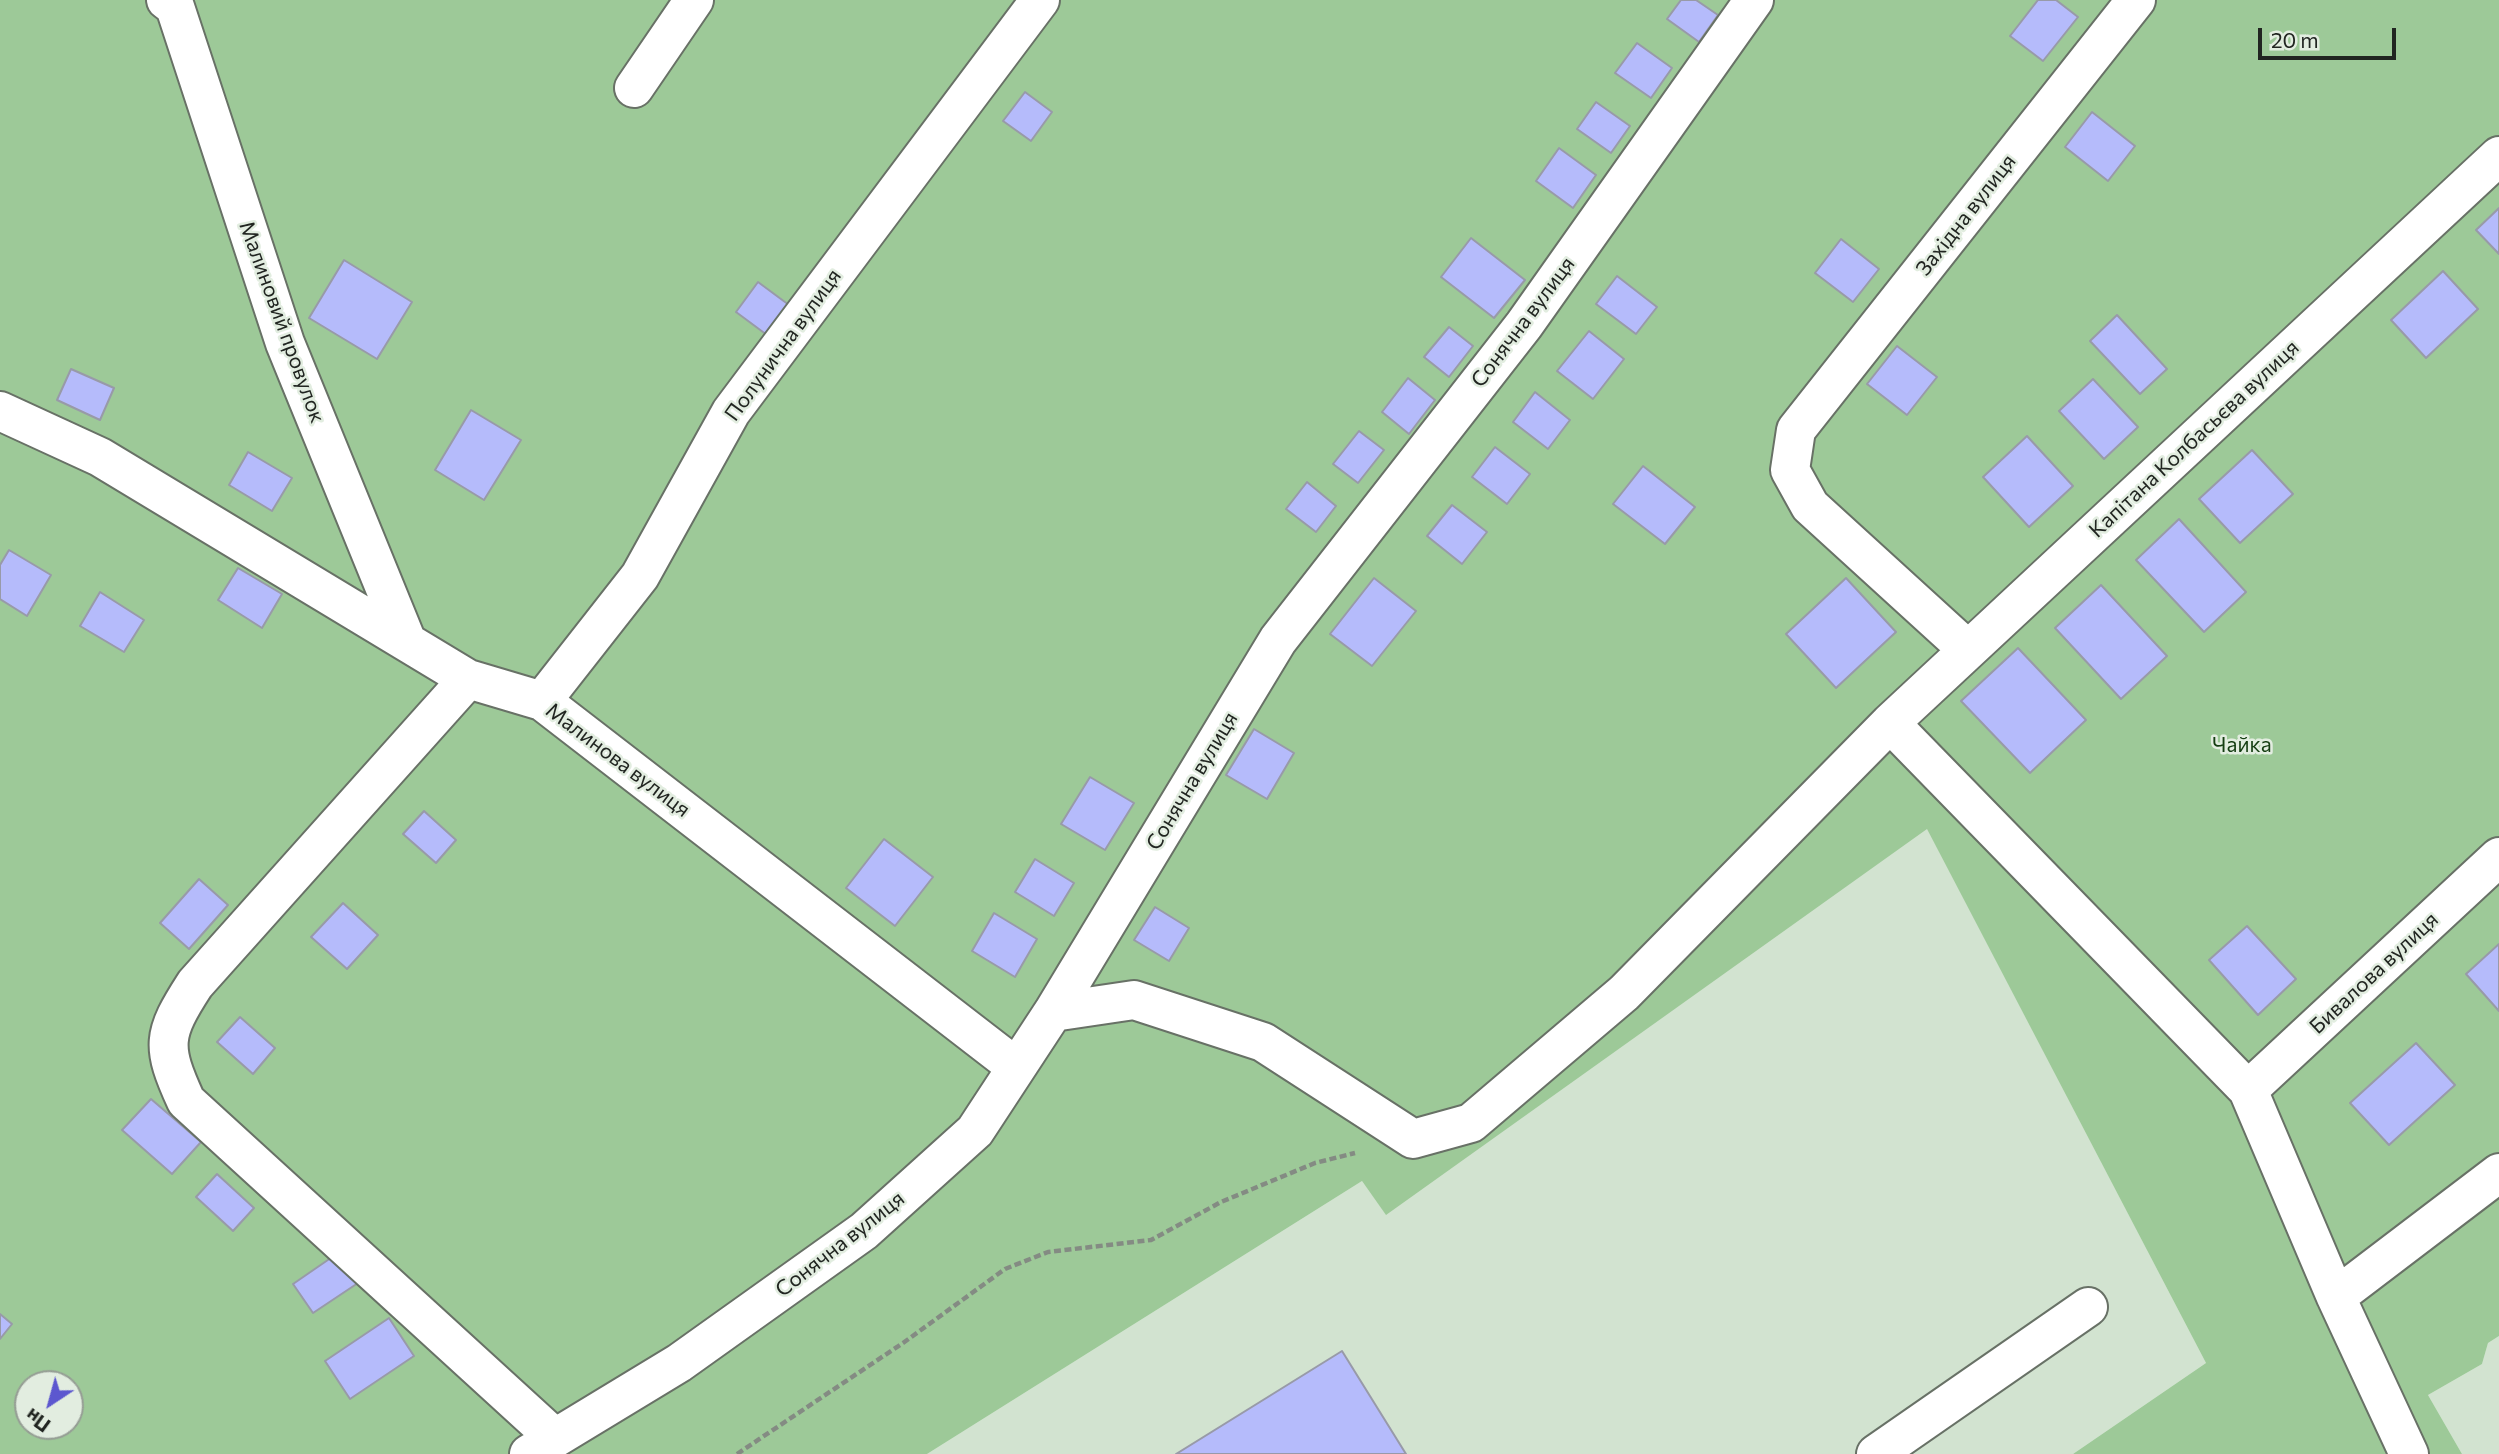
<!DOCTYPE html>
<meta charset="utf-8">
<style>
body{margin:0}
#map{position:relative;width:2499px;height:1454px;overflow:hidden;background:#e2ede0;font-family:Commissioner,sans-serif}
canvas{display:block}
.north{position:absolute;left:14px;top:1370px;width:70px;height:70px;box-sizing:border-box;background:#e2ede0;border:2px solid #959d94;border-radius:50%;rotate:216deg;font-size:19px;font-weight:700;line-height:28px;text-align:center;color:#212521}
.north::after{content:'';display:block;margin:auto;width:24px;height:32px;background:#5c57cf;clip-path:polygon(50% 0,100% 100%,50% 72%,0 100%)}
.scale{position:absolute;left:2258px;top:28px;width:138px;height:32px;box-sizing:border-box;border:4px solid #212521;border-top:0;padding-left:9px;font-size:21px;line-height:24px;white-space:nowrap;color:#212521;-webkit-text-stroke:5px #e2ede0;paint-order:stroke}
</style>
<div id="map">
<canvas width="2499" height="1454"></canvas>
<div class="north">Пн</div>
<div class="scale">20 m</div>
</div>
<script>
const context = document.querySelector('canvas').getContext('2d');
context.lineJoin = 'round';
function fill(path, color) { context.fillStyle = color; context.fill(path, 'evenodd'); }
function stroke(path, color, width, dash) { context.strokeStyle = color; context.lineWidth = width; context.lineCap = dash ? 'butt' : 'round'; context.setLineDash(dash || []); context.stroke(path); }
function drawText(font, color, halo, rows, align = 'center') {
  context.font = font + ' Commissioner,sans-serif'; context.lineWidth = 5; context.setLineDash([]); context.textBaseline = 'middle'; context.strokeStyle = halo; context.fillStyle = color; for (const [text, x, y, turn = 0] of rows) {
    context.save(); context.translate(x, y); context.rotate((+turn || 0) * Math.PI / 180); context.textAlign = isNaN(turn) ? turn : align; if (halo) context.strokeText(text, 0, 0); context.fillText(text, 0, 0); context.restore();
  }
}
fill(new Path2D(`
 M1927,828L2206,1363L2073,1454H927L1362,1181L1386,1214Z
 M2499,1336V1454H2462L2428,1395L2482,1364L2488,1343Z`), '#d2e3d0');
fill(new Path2D(`
 M0,0H2499V1336L2488,1343L2482,1364L2428,1395L2462,1454H2073L2206,1363L1927,829L1386,1215L1362,1181L927,1454H0ZM28,1384H70V1426H28Z`), '#9dc998');
const building = new Path2D(`
 M1681,0H1696L1718,15L1699,42L1667,19Z
 M2038,0H2056L2078,17L2043,61L2010,36Z
 M1637,43L1672,68L1651,98L1615,73Z
 M1025,92L1052,112L1031,141L1003,121Z
 M1596,102L1630,126L1611,153L1577,129Z
 M2092,112L2135,146L2108,181L2065,147Z
 M1559,148L1596,175L1573,208L1536,181Z
 M2499,208V254L2476,230Z
 M1471,238L1525,280L1494,318L1441,277Z
 M1841,239L1879,269L1853,302L1815,273Z
 M344,260L412,302L377,359L309,318Z
 M2443,271L2478,309L2426,358L2391,320Z
 M1617,276L1657,307L1636,334L1596,304Z
 M758,282L789,305L767,335L736,312Z
 M2117,315L2167,369L2140,394L2090,341Z
 M1449,327L1473,346L1449,377L1424,357Z
 M1589,331L1624,359L1593,399L1557,371Z
 M1897,346L1937,377L1907,415L1867,384Z
 M71,369L114,388L100,420L57,400Z
 M1408,378L1435,400L1409,434L1382,412Z
 M2093,379L2138,427L2104,459L2059,411Z
 M1535,392L1570,420L1548,449L1513,422Z
 M471,410L521,440L484,500L435,470Z
 M1359,431L1384,450L1358,483L1333,464Z
 M2027,436L2073,486L2029,527L1983,477Z
 M1495,447L1530,474L1507,504L1472,477Z
 M2252,450L2293,494L2240,543L2199,499Z
 M248,452L292,478L272,511L229,485Z
 M1643,466L1695,507L1665,544L1613,504Z
 M1307,482L1336,506L1316,532L1286,509Z
 M1452,505L1487,532L1462,564L1427,536Z
 M2179,519L2246,592L2204,632L2136,560Z
 M9,550L51,575L27,616L0,599V565Z
 M238,568L282,594L262,628L218,600Z
 M1374,578L1416,611L1372,666L1330,634Z
 M1846,578L1896,632L1836,688L1786,634Z
 M2101,585L2167,656L2121,699L2055,628Z
 M100,592L144,620L124,652L80,626Z
 M2018,648L2086,720L2030,773L1961,701Z
 M1254,729L1294,753L1267,799L1226,775Z
 M1090,777L1134,803L1105,850L1061,824Z
 M424,811L456,840L436,863L403,834Z
 M884,839L933,877L895,926L846,888Z
 M1035,859L1074,883L1054,916L1015,892Z
 M199,879L228,905L189,949L160,923Z
 M343,903L378,935L347,969L311,937Z
 M1155,907L1189,928L1169,961L1134,940Z
 M994,913L1037,939L1015,977L972,951Z
 M2247,926L2296,979L2258,1015L2209,960Z
 M2499,944V1011L2466,974Z
 M240,1017L275,1048L253,1074L217,1042Z
 M2416,1043L2455,1085L2389,1145L2350,1103Z
 M151,1099L201,1142L172,1174L122,1130Z
 M217,1174L254,1208L233,1231L196,1197Z
 M338,1253L358,1283L313,1313L293,1284Z
 M0,1314L12,1324L0,1339Z
 M389,1318L414,1356L350,1399L325,1361Z
 M1342,1351L1406,1454H1176Z`);
fill(building, '#b5bbfb');
stroke(building, '#989aa8', 2);
const minor = new Path2D(`
 M166,0L175,7L285,343L407,642
 M634,88L694,0
 M0,411L100,457L468,679L542,701L1016,1067
 M1968,650L1810,506L1790,470L1796,430L2136,0
 M468,679L195,984C162,1035 161,1046 186,1101L555,1438
 M542,701L640,576L731,412L1040,0
 M1890,723L2248,1090L2336,1297L2409,1454
 M1053,1012L1134,1000L1263,1042L1413,1139L1471,1123L1624,993L1890,723L2499,156
 M2248,1090L2499,857
 M2336,1297L2499,1173
 M529,1454L679,1363L864,1231L975,1131L1053,1012L1278,640L1524,325L1754,0
 M1876,1454L2088,1307`);
stroke(minor, '#687166', 42);
stroke(new Path2D(`
 M737,1454L903,1343L1005,1269L1048,1252L1151,1240L1221,1202L1315,1163L1355,1153`), '#848b83', 4.5, [7, 3.5]);
stroke(minor, '#fff', 38);
drawText('21px', '#212521', '#e2ede0', [
 ["Західна вулиця",1966,215,-52],
 ["Малиновий провулок",282,322,70],
 ["Сонячна вулиця",1523,322,-53],
 ["Полунична вулиця",783,345,-54],
 ["Капітана Колбасьєва вулиця",2194,439,-43],
 ["Малинова вулиця",618,760,37],
 ["Сонячна вулиця",1192,781,-59],
 ["Бивалова вулиця",2374,973,-43],
 ["Сонячна вулиця",840,1244,-38]
]);
drawText('21px', '#153e12', '#e2ede0', [
 ["Чайка",2242,745]
]);
</script>
